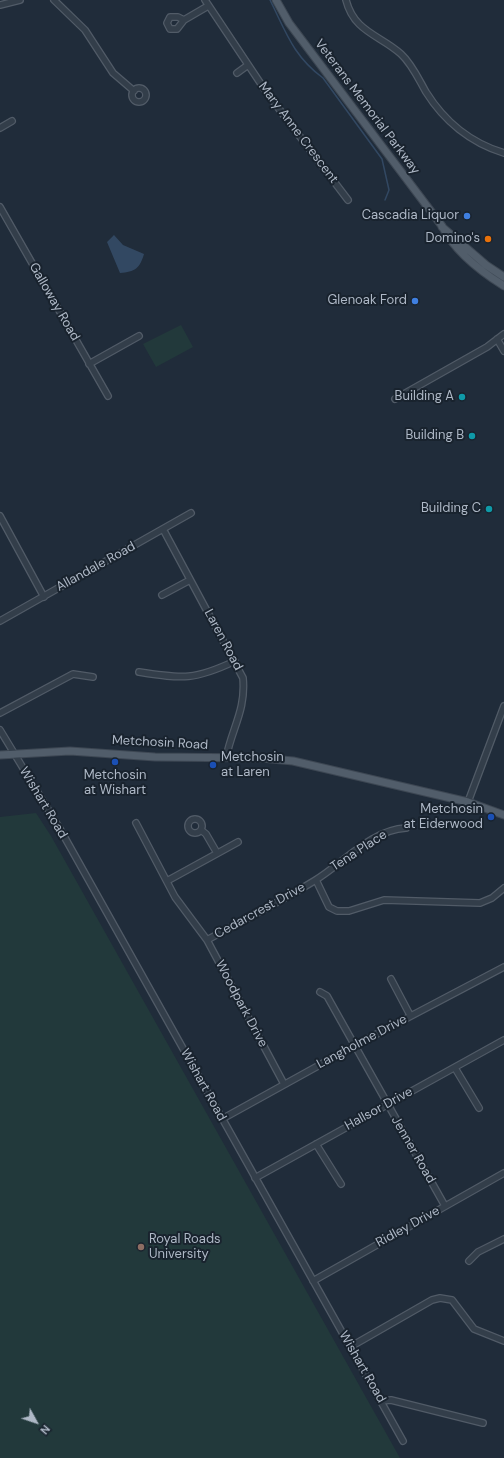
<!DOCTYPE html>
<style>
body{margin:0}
#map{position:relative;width:504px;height:1458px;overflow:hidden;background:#202c3a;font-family:"DM Sans",sans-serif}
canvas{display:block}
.north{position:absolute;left:16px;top:1402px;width:40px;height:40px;-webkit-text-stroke:3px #19232e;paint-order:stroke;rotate:130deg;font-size:11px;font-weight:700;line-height:16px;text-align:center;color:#aeb8c6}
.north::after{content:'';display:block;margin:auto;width:14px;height:18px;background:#aeb8c6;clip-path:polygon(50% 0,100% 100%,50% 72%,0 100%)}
</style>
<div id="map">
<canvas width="504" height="1458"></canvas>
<div class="north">N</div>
</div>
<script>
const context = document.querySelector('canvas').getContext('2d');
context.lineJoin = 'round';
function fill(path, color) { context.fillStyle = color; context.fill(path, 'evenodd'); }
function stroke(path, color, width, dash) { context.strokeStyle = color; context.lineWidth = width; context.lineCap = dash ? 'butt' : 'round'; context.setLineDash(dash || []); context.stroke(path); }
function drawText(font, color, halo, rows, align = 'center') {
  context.font = font + ' "DM Sans",sans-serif'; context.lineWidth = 4; context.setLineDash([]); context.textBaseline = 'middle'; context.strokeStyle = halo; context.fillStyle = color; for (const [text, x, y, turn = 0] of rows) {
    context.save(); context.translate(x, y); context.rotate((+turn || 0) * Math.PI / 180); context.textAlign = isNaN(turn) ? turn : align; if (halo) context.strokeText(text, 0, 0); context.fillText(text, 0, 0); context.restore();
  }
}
fill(new Path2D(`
 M181,325L193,347L156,367L143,344Z
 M36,813L51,836L400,1458H0V817Z`), '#22393b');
fill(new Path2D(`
 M114,235L123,245L144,254C140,268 135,272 120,273L107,242Z`), '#324862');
stroke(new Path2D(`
 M270,0C286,32 293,56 323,78L382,159L389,190L385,200`), '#324862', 1.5);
const minor = new Path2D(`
 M54,0L85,30L113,73L134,91
 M205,0L267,93L348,200
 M346,0C354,32 380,35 401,54C412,64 419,80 426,92C444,121 471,143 504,153
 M0,5L20,0
 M184,20L178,17H170L167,23L170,29H177L184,20L208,6
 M237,73L248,65
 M132 95a7 7 0 1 1 14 0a7 7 0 1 1-14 0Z
 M0,128L12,121
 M0,207L108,396
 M497,339L504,351
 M89,364L139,336
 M395,399L487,347L504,334
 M0,516L44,597
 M163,529L243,678C246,710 232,728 226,758
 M162,595L190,580
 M0,621L191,513
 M139,672C183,679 195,680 235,661
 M0,713L73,674L93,677
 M0,730L60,829L403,1441
 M468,802L504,706
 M188 826a7 7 0 1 1 14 0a7 7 0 1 1-14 0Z
 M136,823L175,897L207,940L284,1084
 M201,830L206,834L217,853
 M316,880L329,907L337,911H349L384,900L480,903L492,898L504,888
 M167,881L238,842
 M207,940C243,920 280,902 314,881C343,864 370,830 406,828
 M391,979L410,1015
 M320,992L327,996L445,1206
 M455,1068L479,1108
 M222,1119L354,1046L504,967
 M316,1144L341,1184
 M255,1178L504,1040
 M469,1261L478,1252L504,1239
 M313,1281L504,1173
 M350,1347L432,1300L440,1298L452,1300L474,1329L504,1341
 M381,1401L391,1400L483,1423`);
const major = new Path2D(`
 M276,0L289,23L442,226C455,252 480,271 504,286
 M442,227L486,265L504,277
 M0,755L70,751L155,757L261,758L293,761L468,802L504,815`);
stroke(minor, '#515b67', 8);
stroke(major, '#3d4753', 9);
stroke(minor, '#333e4a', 5.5);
stroke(major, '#515d6a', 7);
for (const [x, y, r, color] of [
 [467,216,4,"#3f7fe0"],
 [488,239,4,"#e8710a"],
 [415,301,4,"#3f7fe0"],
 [462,397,4,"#0f9aa8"],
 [472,436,4,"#0f9aa8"],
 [489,509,4,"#0f9aa8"],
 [115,762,4,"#1a4fb4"],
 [213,765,4,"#1a4fb4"],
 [491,817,4,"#1a4fb4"],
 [141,1247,4,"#8d6e63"]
]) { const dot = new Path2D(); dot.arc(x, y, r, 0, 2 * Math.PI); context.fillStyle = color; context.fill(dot); stroke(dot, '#19232e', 1.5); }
drawText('13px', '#aeb8c6', '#19232e', [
 ["Veterans Memorial Parkway",367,107,53],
 ["Mary Anne Crescent",298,133,53],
 ["Galloway Road",54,302,60],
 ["Allandale Road",96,567,-29],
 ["Laren Road",223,640,62],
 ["Metchosin Road",160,743,3],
 ["Wishart Road",43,803,59],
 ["Tena Place",359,851,-33],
 ["Cedarcrest Drive",260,911,-29],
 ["Woodpark Drive",241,1004,62],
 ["Langholme Drive",362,1042,-28],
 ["Wishart Road",203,1085,61],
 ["Hallsor Drive",379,1109,-29],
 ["Jenner Road",413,1150,60],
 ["Ridley Drive",408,1227,-29],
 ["Wishart Road",362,1367,60]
]);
drawText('13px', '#aeb8c6', '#19232e', [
 ["Cascadia Liquor",459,216],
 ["Domino's",480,239],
 ["Glenoak Ford",407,301],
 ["Building A",454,397],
 ["Building B",464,436],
 ["Building C",481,509],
 ["Metchosin",221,758,"left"],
 ["at Laren",221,773,"left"],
 ["Metchosin",115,776,"center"],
 ["at Wishart",115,791,"center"],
 ["Metchosin",483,810],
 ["at Eiderwood",483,825],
 ["Royal Roads",149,1240,"left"],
 ["University",149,1255,"left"]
], 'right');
</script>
